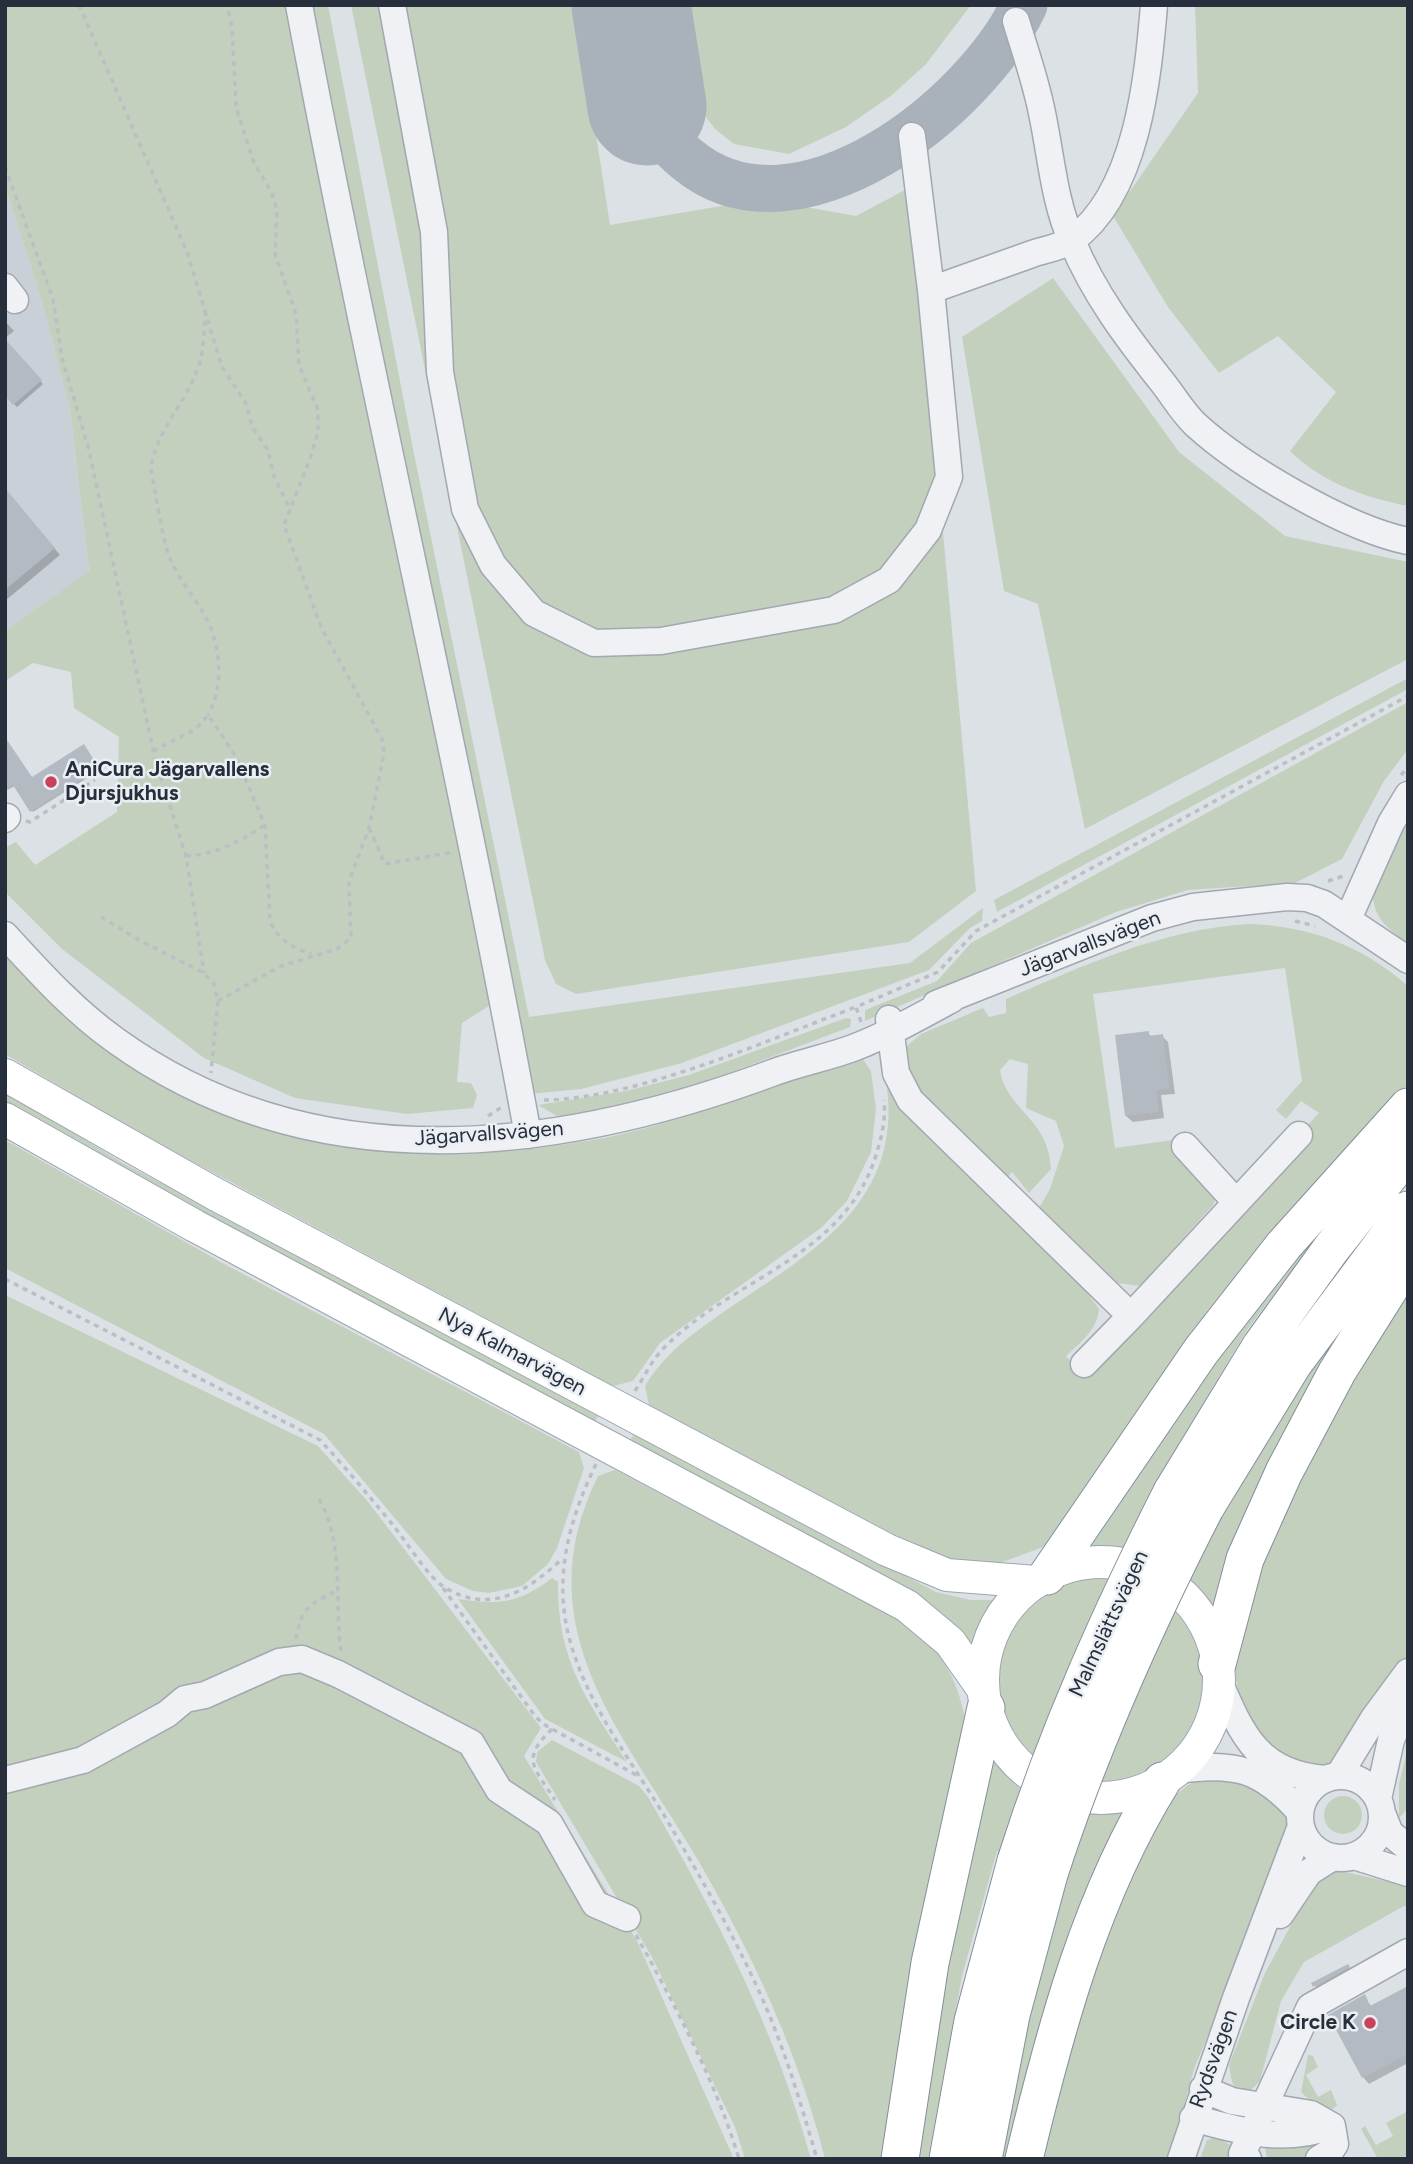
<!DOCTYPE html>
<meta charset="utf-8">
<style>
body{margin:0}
#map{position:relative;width:1413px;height:2164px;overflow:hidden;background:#dce1e6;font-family:Figtree,sans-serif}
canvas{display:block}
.frame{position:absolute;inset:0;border:7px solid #272f3c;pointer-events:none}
</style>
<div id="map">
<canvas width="1413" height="2164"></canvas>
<div class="frame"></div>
</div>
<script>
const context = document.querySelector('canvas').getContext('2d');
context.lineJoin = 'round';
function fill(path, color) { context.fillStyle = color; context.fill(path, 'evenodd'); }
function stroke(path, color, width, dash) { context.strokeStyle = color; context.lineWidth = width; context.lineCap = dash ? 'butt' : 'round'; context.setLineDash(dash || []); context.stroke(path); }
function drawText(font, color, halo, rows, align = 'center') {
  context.font = font + ' Figtree,sans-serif'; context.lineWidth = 5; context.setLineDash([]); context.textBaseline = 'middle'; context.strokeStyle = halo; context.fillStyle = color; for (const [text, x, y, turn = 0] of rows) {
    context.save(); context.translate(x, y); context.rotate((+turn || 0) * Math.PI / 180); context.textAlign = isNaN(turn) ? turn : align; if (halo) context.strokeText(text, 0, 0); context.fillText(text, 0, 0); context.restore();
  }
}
fill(new Path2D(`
 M5,185L43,305L70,410L89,572L5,631Z`), '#cad0d8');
fill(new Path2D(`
 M5,5H294L492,1004L462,1023L457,1082L471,1083L477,1095L473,1108L407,1114L295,1098L204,1058L62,949L5,892V848L16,842L35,865L117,812L119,737L74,708L71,672L33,663L5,681V631L89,571L70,410L43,305L5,185Z
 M309,5H328L413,449L529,1017L910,963L983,908L982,921L970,928L929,970L682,1063L581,1089L529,1094Z
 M351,5H576L610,225L762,199L856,216L905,190L918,262L976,891L909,942L576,994L556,984L545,960Z
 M684,5H971L926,64L892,95L846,127L789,154L734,144L715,129L702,112Z
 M1195,5H1408V506C1366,498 1321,482 1290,451L1336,392L1278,336L1219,373L1168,307L1113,216L1198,93Z
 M1053,278L1179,452L1285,536L1408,562V659L1085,829L1038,604L1004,591L962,337Z
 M1408,678V689L997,912L994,900Z
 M1408,702V749L1384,781L1342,859L1295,883L1188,890L1116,912L865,1021V1010L937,981L971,943Z
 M1408,815V944C1388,928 1372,918 1373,891Z
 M1249,924C1310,926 1361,945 1408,986V1085L1322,1176L1069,1524L1043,1547L1000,1563L962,1564L891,1533L649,1406L645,1386C663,1356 689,1336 718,1316C803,1257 902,1209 887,1087L1076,1277L1099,1309C1097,1330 1081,1342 1066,1356L1080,1372L1319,1113L1301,1101L1286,1119L1276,1110L1302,1081L1285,968L1093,994L1115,1148L1173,1140L1185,1161L1216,1194L1214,1204L1140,1286L1117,1283L1100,1276L1039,1208L1050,1189L1064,1146L1056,1121L1026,1108L1028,1064L1010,1059L1000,1070C1006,1110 1049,1118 1051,1169L1029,1193L1012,1172L1006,1179L910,1091L902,1050L921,1034L983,1008L989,1017L1006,1013V999C1084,965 1163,929 1249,924Z
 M5,951C45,989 83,1035 129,1066C142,1075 157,1081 171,1089C306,1161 444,1165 593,1140C679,1125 767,1086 849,1055L862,1058L871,1071L876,1109L871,1152L847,1201L821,1228L660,1343L633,1381L613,1386L137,1132L5,1054Z
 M846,1018L851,1019L850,1027L671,1095L601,1111L557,1116L538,1105L626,1091L689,1075Z
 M5,1092L123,1163L599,1415L594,1423L117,1166L5,1102Z
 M5,1140L228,1266L579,1452L584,1468L557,1548L548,1564L522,1586L489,1593L473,1591L446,1579L324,1434L5,1268Z
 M1376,1159L1247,1330L1154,1486L1219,1516L1327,1345L1335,1347L1218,1619C1186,1573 1141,1543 1084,1549L1195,1375Z
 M1408,1282V1658L1390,1678L1335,1763L1304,1770L1266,1748L1243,1719L1234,1668L1244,1599L1327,1420Z
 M5,1295L318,1446L369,1503L541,1728L524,1756L637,1941L734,2159H5Z
 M634,1434L936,1592L971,1600H995L984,1613L971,1647L930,1604L629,1442Z
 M615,1470L914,1628C947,1656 960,1687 967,1729L883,2159H825C800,2057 754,1958 702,1867C629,1739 521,1631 598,1476Z
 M552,1578L558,1582C557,1660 586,1699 627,1762L545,1719L458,1599C499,1605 518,1604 552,1578Z
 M997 1681a103 103 0 1 1 206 0a103 103 0 1 1-206 0Z
 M552,1740L639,1786L648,1797C716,1916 774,2026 811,2159H745L735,2127L652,1957L536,1762L537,1752Z
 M1408,1747V1808L1399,1818V1784Z
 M988,1752C1001,1767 1013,1786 1030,1796C1056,1813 1096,1813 1126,1810L1014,2159H1002L1033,1996L1067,1879L997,1851L962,1976L928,2159H909Z
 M1207,1776L1261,1785L1287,1817V1844L1194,2069L1170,2159H1038L1079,2001L1132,1865L1173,1797L1188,1785Z
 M1324 1815a19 19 0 1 1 38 0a19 19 0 1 1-38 0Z
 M1341,1871L1408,1886V1908L1404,1906L1304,1962L1281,2001L1260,2081L1247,2094L1238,2091L1232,2082L1229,2065L1265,1973L1311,1888L1327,1873Z
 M1308,2055L1313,2056L1318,2067L1306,2075L1318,2097L1331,2090L1337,2105L1333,2109L1316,2106L1301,2092Z
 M1408,2111V2155L1401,2159H1378L1361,2129L1365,2126L1376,2145L1393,2136L1386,2123Z
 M1217,2137L1232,2146L1231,2159H1200L1207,2140Z
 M1327,2138L1309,2159H1267L1265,2145Z`), '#c3d0be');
fill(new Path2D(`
 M5,321L14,331L5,338Z
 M5,341L43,384L17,407L5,394Z
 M5,489L60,555L5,601Z
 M5,739L32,779L85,748L94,762L82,770L87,778L33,812L15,786L5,791Z
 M1148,1033L1152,1037L1162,1036L1168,1042L1175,1094L1161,1095L1164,1118L1133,1122L1126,1116Z
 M1348,1966L1355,1973L1321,1992L1315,1986Z
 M1408,1988V2063L1369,2084L1363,2077L1364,1997L1372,2007Z`), '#0003');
stroke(new Path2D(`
 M647,106C656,129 669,145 688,160C797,250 976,107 1024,5`), '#a9b1ba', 47);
stroke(new Path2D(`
 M631,5L647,106`), '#a9b1ba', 119);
fill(new Path2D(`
 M5,339L42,380L13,405L5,396Z
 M5,488L55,548L5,590Z
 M5,737L32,777L84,744L94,760L81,768L86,776L30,812L13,785L5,791Z
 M1149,1031V1036L1163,1034L1169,1088L1156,1090L1159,1112L1125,1116L1115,1035Z
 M1348,1964L1350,1967L1313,1987L1311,1983Z
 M1408,1986V2054L1362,2078L1328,2015L1365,1994L1370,2006Z`), '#b4bac2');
const minor = new Path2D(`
 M299,5C370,383 459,757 528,1135
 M392,5L434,232L440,372L465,509L493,565L534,613L594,643L661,641L834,610L889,580L928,530L949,477L931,290L912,136
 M1016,21C1025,51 1036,82 1042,113C1051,155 1054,202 1072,241C1094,294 1128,339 1163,383C1174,397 1183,413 1196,425C1242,467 1347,529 1408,541
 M5,287L15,300
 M931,290C965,278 998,266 1032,254C1044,250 1061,247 1072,240C1137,194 1148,78 1154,5
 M5,819L7,817
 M1348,919L1391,823L1408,795
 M5,935C40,973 73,1010 115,1040C313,1183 556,1153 772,1073C798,1063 826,1058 853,1048C887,1035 919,1017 952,999
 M936,1004L1152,918L1193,907L1287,897L1307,898L1324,904L1408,960
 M889,1019L896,1073L910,1100L1131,1316L1299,1135
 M1185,1146L1236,1202
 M1084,1364L1131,1316
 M1219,1681C1242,1736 1260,1775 1326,1779
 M1178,1770C1234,1762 1261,1768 1300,1812
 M1339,1775L1374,1718L1408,1672
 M1300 1817a41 41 0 1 1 82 0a41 41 0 1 1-82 0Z
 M5,1780L83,1760L167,1714L185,1699L205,1695L279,1662L302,1659L338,1674L471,1743L499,1790L549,1823L595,1904L627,1918
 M1378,1799L1391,1740L1408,1699
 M1382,1813L1390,1833L1408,1848
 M1354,1856L1408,1873
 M1280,1915L1309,1872L1333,1857
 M1203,2089L1232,2101L1311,2114L1332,2126L1335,2144L1329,2153L1319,2159
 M1193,2118C1242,2132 1283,2143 1332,2126
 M1181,2159L1236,1998L1301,1826
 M1248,2159L1242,2154L1310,2007L1408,1952`);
const major = new Path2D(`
 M5,1075L215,1194L887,1550L947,1575L1036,1582
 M5,1119L195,1226L907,1606L950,1642L983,1689
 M983 1680a118 118 0 1 1 236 0a118 118 0 1 1-236 0Z`);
const highway = new Path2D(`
 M1172,1492L1261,1346L1331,1249L1408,1152
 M1205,1508L1293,1364L1408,1210
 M1047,1576L1201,1351L1284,1245L1408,1107
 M1217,1664L1245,1559L1284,1472L1337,1372L1408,1259
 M900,2159L930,1963L986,1708
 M948,2159L973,2021L1016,1861
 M983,2159L1011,2015L1049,1874
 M1024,2159C1055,2030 1091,1895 1162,1781`);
stroke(minor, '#a2a8b0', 29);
stroke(major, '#9ca5b1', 34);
stroke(highway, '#848f9c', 39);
stroke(new Path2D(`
 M79,5L187,252L222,367L247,405L252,427L268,450L273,474L289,507
 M5,167L53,299L62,358L89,450L155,759L186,856L204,973
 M206,311C204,328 204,349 199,365C187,402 156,430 151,469C156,496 160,524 167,550C174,573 190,591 202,611C221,641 225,685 208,715
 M153,751L196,729L208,715L235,755L265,825L270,920C277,940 292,947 311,954
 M1401,775L1408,767
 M26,821L30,822L95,780
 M369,828L385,864L454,852
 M186,856C217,854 239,842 265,825
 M1328,881L1344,876
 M101,917L139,940L204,973L214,984L218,1001L211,1073
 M1295,921L1315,926
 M218,1001L281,966L337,949L351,938L349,881L369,828L384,753L382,739L321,627L284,525L311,456L318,431V410L299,365L296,314L275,254L277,211L272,193L254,163L236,107L232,27L227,5
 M861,1022L856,1007L938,972L976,931L1408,696
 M544,1100C637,1099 767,1040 856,1007
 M488,1116L502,1107
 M5,1279L320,1440C345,1467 369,1496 393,1525C406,1541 428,1577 444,1587C491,1616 529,1590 563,1558
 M635,1391C643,1379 651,1362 661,1351C729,1278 846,1259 877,1152C882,1136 886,1117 884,1100
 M596,1464C570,1518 554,1574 568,1633C586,1708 638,1768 675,1834C706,1886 737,1942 762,1998C785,2050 801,2104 817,2159
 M319,1499C345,1544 334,1601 341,1651
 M443,1588L535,1716L543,1724L640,1777
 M296,1639C302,1607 307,1606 336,1591
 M552,1729C520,1760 534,1767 555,1800
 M636,1935C675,2005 716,2082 739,2159`), '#bbbfc4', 3.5, [5, 5]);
stroke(minor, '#eff1f4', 26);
stroke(major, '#fff', 32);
stroke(highway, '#fff', 37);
const highwayBridge = new Path2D(`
 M1016,1861C1057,1732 1111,1612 1172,1492
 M1049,1874C1090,1747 1144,1627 1205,1508`);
stroke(highwayBridge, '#848f9c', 39, []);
stroke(highwayBridge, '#fff', 37);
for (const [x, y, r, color] of [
 [51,782,7,"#c9435d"],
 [1370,2023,7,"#c9435d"]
]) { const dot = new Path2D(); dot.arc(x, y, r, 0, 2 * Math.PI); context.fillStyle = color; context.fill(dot); stroke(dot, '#ebeff4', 2.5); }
drawText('bold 21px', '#272f3c', '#ebeff4', [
 ["AniCura Jägarvallens",65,770],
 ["Djursjukhus",65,794],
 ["Circle K",1356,2023,"right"]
], 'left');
drawText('21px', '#272f3c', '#ebeff4', [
 ["Jägarvallsvägen",1090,944,-21],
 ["Jägarvallsvägen",489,1134,-4],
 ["Nya Kalmarvägen",512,1352,28],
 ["Malmslättsvägen",1109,1624,-65],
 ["Rydsvägen",1214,2059,-70]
]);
</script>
